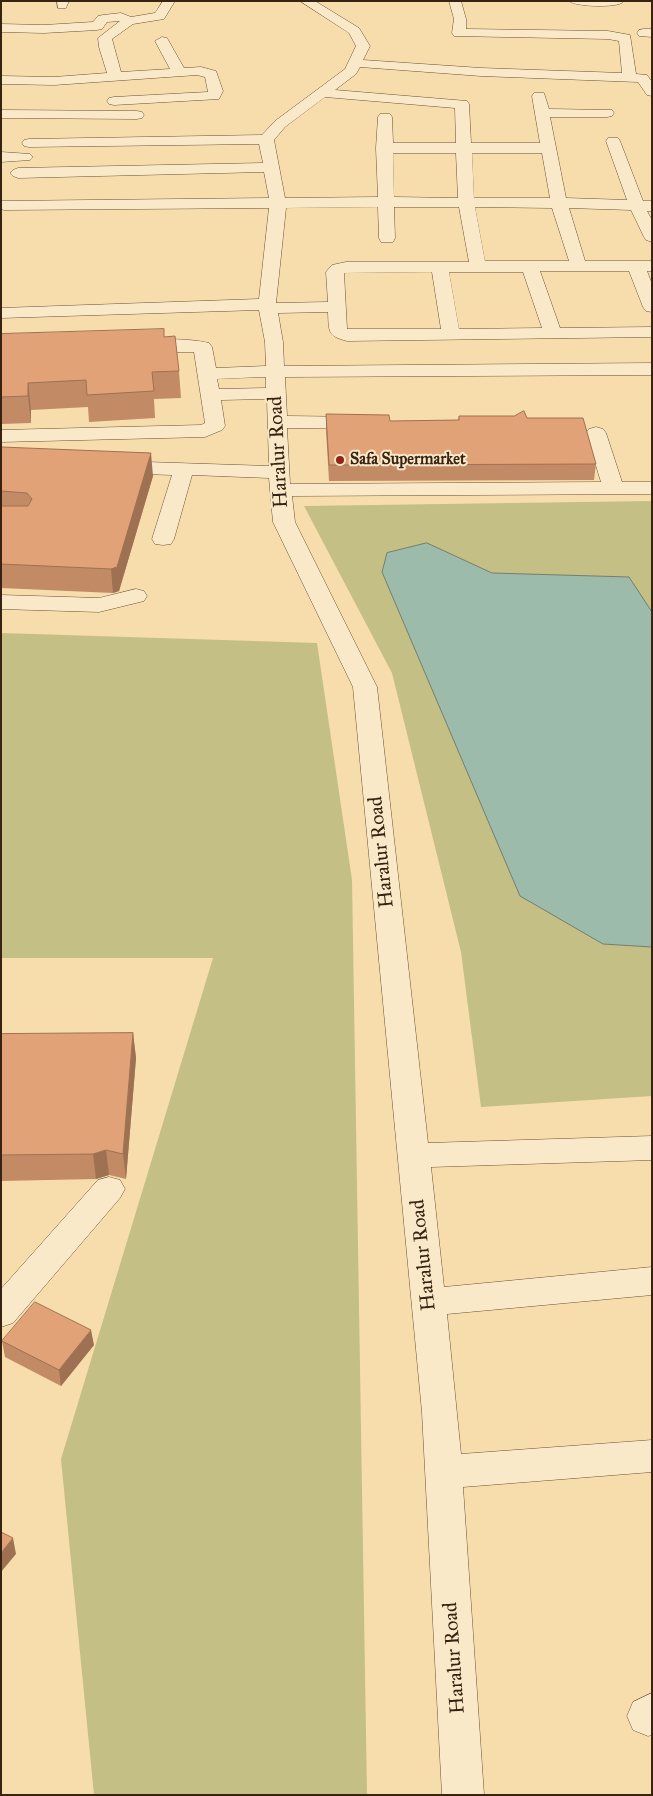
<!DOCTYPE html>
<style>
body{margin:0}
#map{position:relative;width:653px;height:1796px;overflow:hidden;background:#f7ddac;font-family:"IM FELL Great Primer",serif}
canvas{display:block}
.frame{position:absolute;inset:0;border:2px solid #382212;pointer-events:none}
</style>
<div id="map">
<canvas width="653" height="1796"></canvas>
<div class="frame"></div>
</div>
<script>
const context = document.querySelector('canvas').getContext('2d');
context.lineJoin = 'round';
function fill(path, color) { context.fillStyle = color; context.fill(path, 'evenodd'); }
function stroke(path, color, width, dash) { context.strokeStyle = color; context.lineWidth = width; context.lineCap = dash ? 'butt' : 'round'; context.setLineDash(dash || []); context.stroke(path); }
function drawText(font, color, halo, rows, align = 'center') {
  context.font = font + ' "IM FELL Great Primer",serif'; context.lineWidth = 4; context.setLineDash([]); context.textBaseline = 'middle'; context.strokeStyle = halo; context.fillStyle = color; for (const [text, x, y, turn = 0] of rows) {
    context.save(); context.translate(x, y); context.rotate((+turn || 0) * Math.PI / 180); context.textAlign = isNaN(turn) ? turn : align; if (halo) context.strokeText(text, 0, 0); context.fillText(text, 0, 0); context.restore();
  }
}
fill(new Path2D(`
 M652,501V1096L481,1107L461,952L392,673L304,506Z
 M1,633L317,643L352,880L367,1795H94L61,1459L213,958H1Z`), '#c3bf85');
const water = new Path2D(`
 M427,543L492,573L629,577L652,612V947L603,944L520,896L382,572L387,553Z`);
fill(water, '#9dbbab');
stroke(water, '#757e6e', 1);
const minor = new Path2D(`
 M57,1H69L66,8H58Z
 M163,1H175L164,19L133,24L112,39L121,72L170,69L155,41L162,37L167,38L184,68L201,67L216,71L223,91L219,99L114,105L109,104L107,101L109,98L114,97L208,92L205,77L197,75L54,85L1,84V76L54,77L107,73L99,47L98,38L120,21L107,22L102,29L97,30L44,33L1,32V24L44,25L93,22L98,16L103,15L121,13L131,17L155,13Z
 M300,1H315L359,28L370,46L363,60L481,68L622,73L619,41L608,39L454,36L452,33L454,19L449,1H461L466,19V29L608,31L630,35L636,74L647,75L652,82V96L647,95L638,82L481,76L360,67L356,74L335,90L467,101L469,104L471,143H540L532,96L534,93H544L549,109L612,110L614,113L612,116L607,117H550L566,198L627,200L606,141L608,138H618L620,141L643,201H652V211H647L652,220V242L646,240L644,237L631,210L569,208L585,261H652V271H647L652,284V312L646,311L643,307L629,271H540L560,328L652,327V337L347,341C327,336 329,331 328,312L278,313L283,342L284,366L652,363V375L285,377L287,416L363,417L370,419L373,423L370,427L363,429L287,428L290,484L601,482L586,433L589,429L596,427L603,429L606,433L622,482H652V494L292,496L295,522L377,687L428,1143L652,1136V1160L431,1167L444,1287L652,1267V1295L447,1314L461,1454L652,1440V1472L463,1487L484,1795H442L422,1412L353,687L273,522L269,478L192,475L174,539L171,544L163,545L155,544L152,539L172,475L116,473L109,471L106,467L109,463L116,461L269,466L267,399L221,400L225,426L222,430L205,437L1,442V430L201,425L205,423L194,352H139L133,351L130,347L133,343C154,338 188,338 209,343L212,347L216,368L266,366L265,342L259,310L1,318V308L259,299L269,208L4,210L1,209V201L269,198L264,172L18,178L13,176L10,173L13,170L18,168L263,163L259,144L29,147L24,146L22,143L24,140L29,139L262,135L275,121L345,69L356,46L349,33ZM325,97L455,108L456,143H393L392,117L390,114H380L378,117L376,148L378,197L285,198L274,140L285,127ZM393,153H456L458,198L394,197ZM472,153H542L550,198H474ZM378,207L379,238L381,242H393L395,238L394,207H459L469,262H346L332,265L326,272L328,302L276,303L286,208ZM475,207L552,208L569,261H485ZM432,272L441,329H347L344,273ZM449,272H523L542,328L459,329ZM263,377H266V388L219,389L217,379Z
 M569,1H623V2C618,8 575,7 569,1Z
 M644,29H652V37L639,36L637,33L639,30Z
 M1,110L137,111L142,112L144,115L142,118L137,119L1,118Z
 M1,152L30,154L33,157L30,160L1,162Z
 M136,589L144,591L147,596L144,601L99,612L1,609V595L99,598Z
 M109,1177L120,1180L125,1189L120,1198L13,1323L1,1327V1289L98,1180Z
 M652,1693V1735L648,1736L633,1730L627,1716L633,1702Z`);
stroke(minor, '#685138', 1);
fill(minor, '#fae9c9');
fill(new Path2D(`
 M1,334L164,337L179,371L181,398L154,399L155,418L89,422L88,407L31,410V423L1,424Z
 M326,414L390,421L458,420L459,416L527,418L596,464L594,480L329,481L326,430Z
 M1,447L153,476L119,591L113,593L1,588Z
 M133,1033L136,1058L126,1179L109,1175L96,1179L1,1181V1034Z
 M2,1341L94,1345L61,1386L5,1357Z`), '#c28b66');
fill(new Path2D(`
 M28,383L31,410V423L28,396Z
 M151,453L153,476L119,591L113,593L111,569Z
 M133,1033L136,1058L126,1179L123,1154Z
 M106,1150L109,1175L96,1179L93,1154Z
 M91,1330L94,1345L61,1386L59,1370Z
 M13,1538L16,1554L1,1572V1553Z`), '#9e7153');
const building = new Path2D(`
 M164,329V337L175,336L179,371L152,372L154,391L87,395L86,380L28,383V396L1,397V334Z
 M524,411L527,418H583L596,464L329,465L326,414L389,415L390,421L459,420V416H514Z
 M1,447L151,453L117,567L111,569L1,564V506H28L32,499L27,493L1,491Z
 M133,1033L123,1154L106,1150L93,1154L1,1155V1034Z
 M35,1302L91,1330L59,1370L2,1341Z
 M1,1532L13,1538L1,1553Z`);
fill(building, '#e2a277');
stroke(building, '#9e7153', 1);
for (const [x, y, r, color] of [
 [340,460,5,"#8f2418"]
]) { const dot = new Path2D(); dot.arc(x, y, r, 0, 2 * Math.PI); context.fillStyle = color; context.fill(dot); stroke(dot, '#fae9c9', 2); }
drawText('bold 16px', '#382212', '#fae9c9', [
 ["Safa Supermarket",350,460]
], 'left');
drawText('20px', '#382212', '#fae9c9', [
 ["Haralur Road",279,452,-93],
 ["Haralur Road",382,852,-96],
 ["Haralur Road",424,1255,-96],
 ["Haralur Road",455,1658,-94]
]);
</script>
